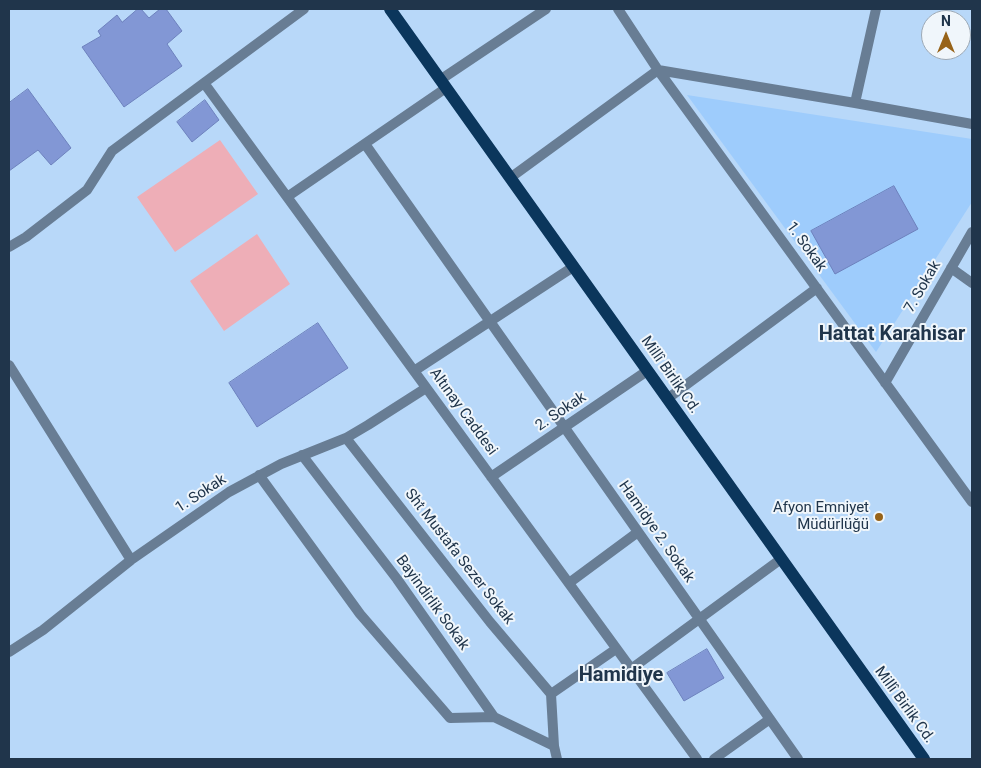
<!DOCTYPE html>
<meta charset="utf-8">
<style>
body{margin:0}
#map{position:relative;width:981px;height:768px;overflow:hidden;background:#b8d8f9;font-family:Roboto,sans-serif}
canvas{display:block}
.frame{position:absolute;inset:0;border:10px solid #20354b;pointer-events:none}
.north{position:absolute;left:921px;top:10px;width:50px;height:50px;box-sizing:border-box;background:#f0f6fb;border:1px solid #9da9b5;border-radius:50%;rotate:0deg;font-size:14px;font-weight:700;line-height:20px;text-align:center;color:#20354b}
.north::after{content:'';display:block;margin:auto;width:18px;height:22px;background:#976319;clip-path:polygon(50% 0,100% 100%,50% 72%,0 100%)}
</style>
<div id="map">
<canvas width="981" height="768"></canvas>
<div class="frame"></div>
<div class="north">N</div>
</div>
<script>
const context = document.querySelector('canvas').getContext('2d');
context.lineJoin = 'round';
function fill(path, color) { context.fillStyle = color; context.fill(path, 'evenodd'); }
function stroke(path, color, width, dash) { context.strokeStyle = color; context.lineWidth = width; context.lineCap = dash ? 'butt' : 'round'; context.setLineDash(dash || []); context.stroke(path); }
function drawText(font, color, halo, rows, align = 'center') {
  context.font = font + ' Roboto,sans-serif'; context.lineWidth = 4; context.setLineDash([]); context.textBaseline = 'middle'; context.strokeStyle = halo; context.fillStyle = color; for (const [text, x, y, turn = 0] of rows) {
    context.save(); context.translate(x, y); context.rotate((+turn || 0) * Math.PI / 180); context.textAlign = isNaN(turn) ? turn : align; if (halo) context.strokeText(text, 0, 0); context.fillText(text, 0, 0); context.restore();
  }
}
fill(new Path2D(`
 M687,95L972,139V202L876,352Z`), '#9eccfc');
fill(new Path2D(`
 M220,140L258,194L175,252L137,197Z
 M257,234L290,284L224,331L190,281Z`), '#eeaeb7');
const building = new Path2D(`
 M138,9H141L149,18L160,9H166L182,31L167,44L182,66L124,107L82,47L101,36L98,31L117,15L122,22Z
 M28,89L71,148L51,165L38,150L9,171V103Z
 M205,100L219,120L192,142L177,122Z
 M894,186L918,229L835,274L811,231Z
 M318,323L348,368L257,427L229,383Z
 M707,649L724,678L684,701L667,673Z`);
fill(building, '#8297d5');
stroke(building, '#6d81bd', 1);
stroke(new Path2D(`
 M618,9L658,70L972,502
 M876,9L855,103L972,124
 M440,80L546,9
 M204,83L697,759
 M365,144L798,759
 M510,178L658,70L855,103
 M287,197L446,88
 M9,247L26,237L87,190L112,151L304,9
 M951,268L972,283
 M9,365L131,560
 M414,371L573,267
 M885,383L972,232
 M667,399L817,288
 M346,438L490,622L551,694
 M302,455L397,579L494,717L554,746
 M259,475L360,614L450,718L494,717
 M491,477L647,371
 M569,583L638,532
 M9,652L43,630L131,560L229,492L281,464L346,438L368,425L426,388
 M631,669L781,559
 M557,759L554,746L551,694L616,649
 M714,759L770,719`), '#687d94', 10);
stroke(new Path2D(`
 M390,9L924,759`), '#0b365c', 12);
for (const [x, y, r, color] of [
 [879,517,5,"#976319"]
]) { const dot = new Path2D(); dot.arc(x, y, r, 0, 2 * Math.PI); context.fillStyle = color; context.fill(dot); stroke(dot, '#f0f6fb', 2); }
drawText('15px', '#20354b', '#f0f6fb', [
 ["1. Sokak",806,247,54],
 ["7. Sokak",923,287,-60],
 ["Millî Birlik Cd.",670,375,55],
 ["Altınay Caddesi",463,412,54],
 ["2. Sokak",561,412,-34],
 ["1. Sokak",201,494,-33],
 ["Hamidye 2. Sokak",656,532,55],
 ["Sht Mustafa Sezer Sokak",459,557,52],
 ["Bayindirlik Sokak",432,603,54],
 ["Millî Birlik Cd.",904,705,54]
]);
drawText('15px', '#20354b', '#f0f6fb', [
 ["Afyon Emniyet",869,508],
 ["Müdürlüğü",869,525]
], 'right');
drawText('bold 20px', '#20354b', '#f0f6fb', [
 ["Hattat Karahisar",892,335],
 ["Hamidiye",621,676]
]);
</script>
